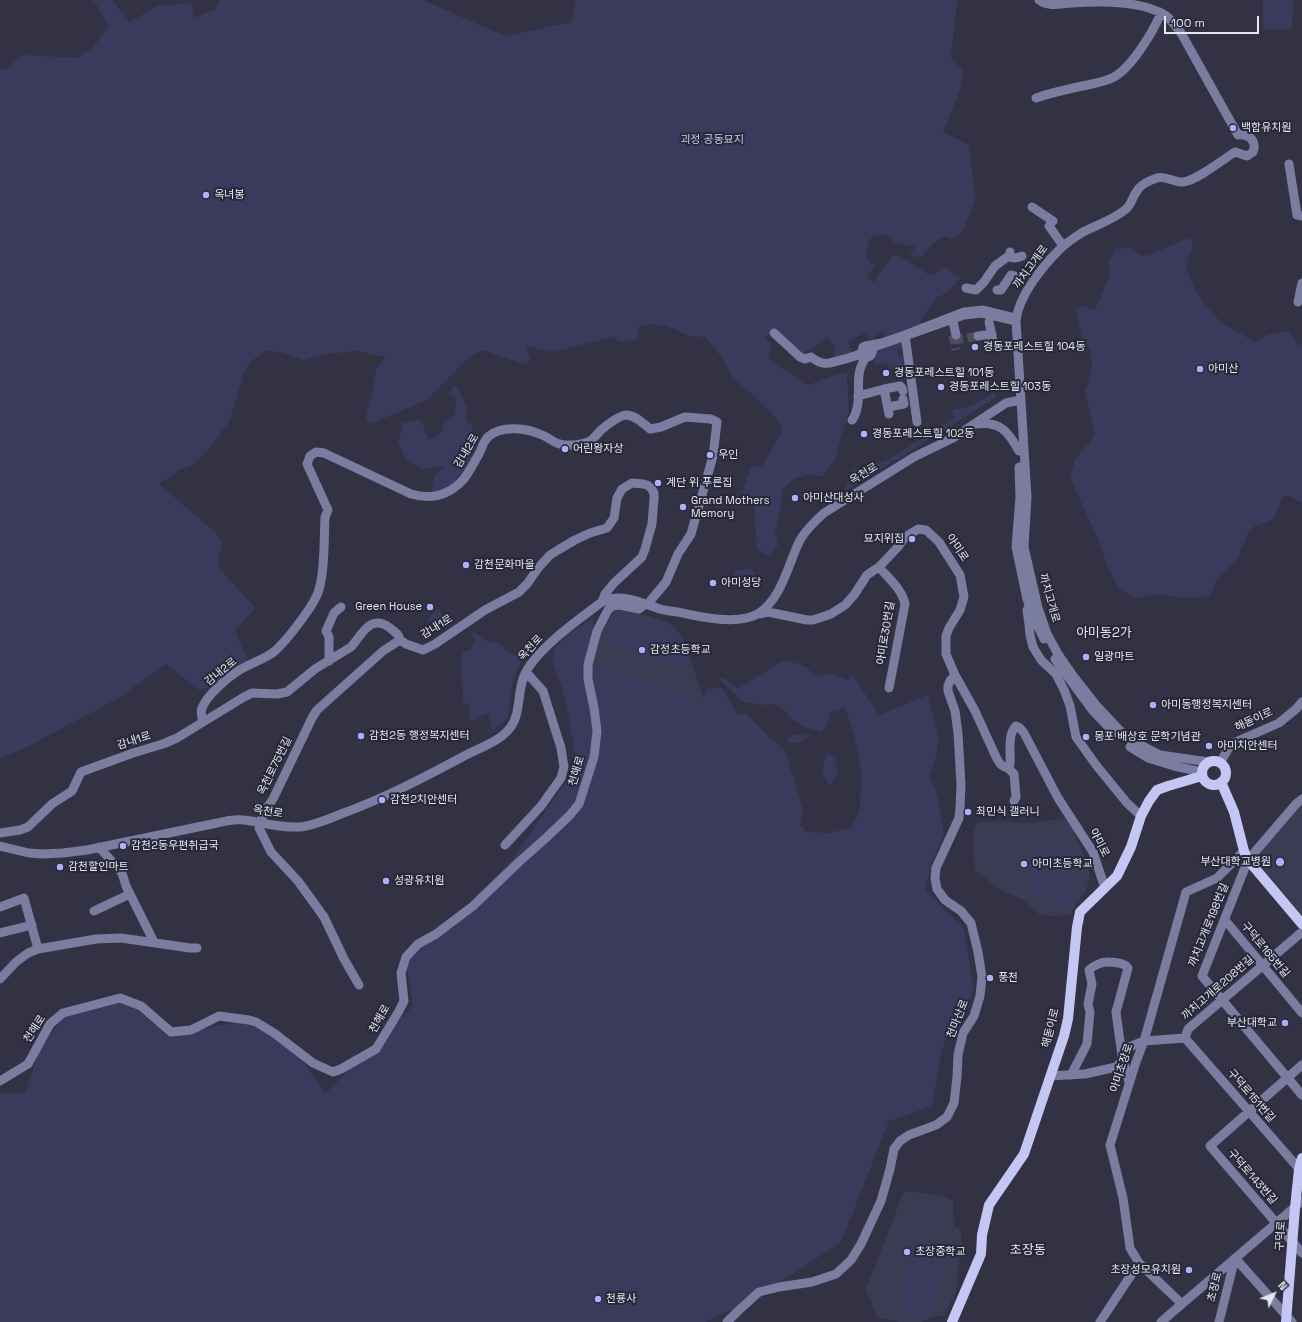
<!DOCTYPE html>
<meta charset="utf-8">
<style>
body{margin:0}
#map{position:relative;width:1302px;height:1322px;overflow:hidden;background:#323244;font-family:"Space Grotesk",sans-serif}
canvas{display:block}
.north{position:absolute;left:1254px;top:1274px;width:40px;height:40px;-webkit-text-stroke:3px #282839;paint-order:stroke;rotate:47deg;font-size:11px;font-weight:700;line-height:16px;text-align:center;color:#e5e6f1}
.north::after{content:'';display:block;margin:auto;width:14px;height:18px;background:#e5e6f1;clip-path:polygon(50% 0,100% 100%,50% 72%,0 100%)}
.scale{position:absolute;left:1164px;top:16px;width:95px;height:18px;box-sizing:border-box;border:2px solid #e5e6f1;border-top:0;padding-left:5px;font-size:12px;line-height:14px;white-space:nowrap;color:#e5e6f1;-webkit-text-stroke:3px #282839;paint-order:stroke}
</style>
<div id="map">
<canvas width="1302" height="1322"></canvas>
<div class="north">N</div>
<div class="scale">100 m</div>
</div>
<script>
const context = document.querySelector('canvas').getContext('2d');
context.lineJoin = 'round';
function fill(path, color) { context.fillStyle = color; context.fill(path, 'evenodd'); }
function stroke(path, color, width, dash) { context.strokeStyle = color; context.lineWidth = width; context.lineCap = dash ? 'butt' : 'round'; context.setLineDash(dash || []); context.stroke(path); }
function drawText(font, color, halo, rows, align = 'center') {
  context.font = font + ' "Space Grotesk","Noto Sans KR",sans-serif'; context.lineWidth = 4; context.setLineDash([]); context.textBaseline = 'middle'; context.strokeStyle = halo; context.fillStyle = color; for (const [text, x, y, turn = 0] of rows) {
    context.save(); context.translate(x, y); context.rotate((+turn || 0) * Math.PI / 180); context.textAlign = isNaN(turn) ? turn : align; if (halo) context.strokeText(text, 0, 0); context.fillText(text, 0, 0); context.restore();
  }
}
fill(new Path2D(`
 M615,609L633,611L670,623L682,636L705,701L699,706L617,678L593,663L602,632Z
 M1302,802V916L1262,868L1256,857Z
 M1065,819L1070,821L1075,829L1076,840L1085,856L1090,876L1085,893L1076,903L1071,914L1057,916L1040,915L1024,900L1007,893L996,887L975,870L972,837L977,823L1002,821L1033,823L1053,820Z
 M904,1191L940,1195L953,1200L954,1227L962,1231L956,1292L944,1315L932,1317L922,1322H899L877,1317L866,1289Z`), '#3b3c54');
fill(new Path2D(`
 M91,0H112L130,22L157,6L191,3L194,18L216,9L219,0H423L505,36L572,22L576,0H957L951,57L963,71L960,90L943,132L969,145L974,188L976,198L963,231L952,240L945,236C935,240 928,249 922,256L913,257L910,254L917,245C902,245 895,245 885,234L874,236L869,240L866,258L875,266L866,278L875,282C879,271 888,265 893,255H897L931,276L944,267L961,278L946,293L936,298L920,321L925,325L884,339L885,333L881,331L876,334L872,341L865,333L848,341C849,347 852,350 853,356L834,361L835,347L828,337L802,356L777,334L770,333L764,339L772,343L768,359L808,385L836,375L849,372L847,378L849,411L834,461L823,476L807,475L793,479L782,490L781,504L775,532L778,545L772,554L769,556L757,549L754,501L741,497L751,467H762L782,431L781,425L771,412L733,377L719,354L705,337L689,336L675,329L662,325L649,324L639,327L637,339L621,342L612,337L552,352L525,345L530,358L527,365L493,354L485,350L475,354L463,363L427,400L370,424L366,417L372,395L376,369L386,357L357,351L326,354L304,360L283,353L267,350L250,362L244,373L230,420L208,450L192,465L177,471L171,477L159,484L216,533L222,543L218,558L219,568L255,608L235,631L248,661L240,664L220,685L199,690L166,664L117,699L25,748L0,758V70L6,69L23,55L78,58L93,47L109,27L96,4Z
 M1263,0H1293L1292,29H1263Z
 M1191,237L1193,250C1192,253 1189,255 1188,258C1181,274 1206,308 1218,319C1229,328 1242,334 1254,342L1268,335L1288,331L1299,345H1302V503L1290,496L1282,497L1277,511L1271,521L1256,525L1247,534L1238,558L1216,581L1210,596L1189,598L1155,594L1135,598L1118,587L1107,566L1098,539L1070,478L1075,459L1086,447L1095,434L1085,391L1089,381L1092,364L1090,350L1082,337L1076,309L1081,306L1095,310L1109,277V262L1115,249L1130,248L1141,256L1156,252Z
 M902,341V349L898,350L899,358L903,357L905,367L889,369L887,363L875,365L874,360L867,361C877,350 888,346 902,341Z
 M456,385L467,407L465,420L472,425L473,434L477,443C471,459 465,478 449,488C445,491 437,492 431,494L435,475L446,465L422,469L406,460L398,442L402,431L401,423L417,420L422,421L428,439L436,437L443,430L444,422L455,415L456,397L447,394Z
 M992,393L997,397L844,492L851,470L886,461L954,418L952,410L972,406Z
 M750,568L755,573L752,580L743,584L734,575L735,571Z
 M438,609L447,618L435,627L428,619Z
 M619,610C638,615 673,621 682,639C686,647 689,664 691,672L606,641Z
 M591,619L594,620L585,660L612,671L637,677L701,705L707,689L722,688L738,715L745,713L767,735L784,750L787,757L803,810L800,825L807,832L828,833L851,828L860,811L861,770L855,738L845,708L831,712L827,725L821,732L807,728L792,719L780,706L770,704L761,705L741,701L735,694L717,677L726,679L738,689L784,660L805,666L816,677L832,673L849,681L852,674L879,715L928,695L939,737L936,757L929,775L938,796L944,835L932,862L925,889L964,929L974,990L952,1023L941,1052L932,1106L889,1121L841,1242L754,1299L705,1322H0V1093L25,1094L40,1048L65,1016L118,1003L137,1010L167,1035L245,1021L296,1051L325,1094L413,1006L407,968L411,956L420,946L438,935L511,861L563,786L578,771L566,701L562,688L552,662L555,647L569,634Z
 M474,632L484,640L502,644L505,651L516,655L521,661L513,682L510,699L509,712L507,719L492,731L488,713L476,718L473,722L469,716L470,706L463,702L461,660L463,652L470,650L475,640L470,633Z
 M806,734L808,738L796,743H789L787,740L793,735Z
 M827,753L834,758L838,771L831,786C820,774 822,768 827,753Z
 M1031,848L1076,851L1073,903L1064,906L1029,890L1027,882Z
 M919,1241L946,1247L936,1298L929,1314L924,1312L919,1318L911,1317L899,1308L910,1264L914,1263Z`), '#3a3b5c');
stroke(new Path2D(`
 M953,335L956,350
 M954,340L978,336`), '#4d4d5e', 9, [9, 4.5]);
stroke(new Path2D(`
 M1039,0C1048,7 1060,4 1072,3C1100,1 1140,0 1165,15C1172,20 1176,27 1181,33L1238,135
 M1036,98C1050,93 1064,90 1078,87C1090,84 1103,83 1114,77C1132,67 1153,32 1161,13
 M1235,152L1247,156L1253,152C1257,141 1249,133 1238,135
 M1289,164L1297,215L1302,216
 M1032,207L1053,221L1049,226L1061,243L1065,244
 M1010,252V257C1015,259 1018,258 1022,256
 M966,288L976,290L984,282L995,266L1010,255
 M997,290H1001L1011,275L1015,276
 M1298,302L1302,283
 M952,317L956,335
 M1016,321L982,313L964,315L874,347L871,355L868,357L865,355L862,351L863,347L865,346L882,343L905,335L964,312L983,310L1016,318
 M989,322L994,346
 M774,333L800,357L805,359L811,357C825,368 830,362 845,359C852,357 856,356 863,353
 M905,335L917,422
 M978,336L992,334
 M884,389L900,386L902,388L903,391
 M858,396L884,389L889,414
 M888,407L904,404L903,399
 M852,420C854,418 855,415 856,412C863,392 852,375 867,356
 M976,424C1000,421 1008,431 1019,451
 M1019,467L1020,497L1016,547L1027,599L1031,612L1044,639
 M879,567C888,578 902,589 905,604L889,688
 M1027,610L1029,624L1030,635L1033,647L1041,660L1056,674L1065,692L1070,706L1076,737L1096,765L1127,803L1141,816
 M759,614L768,612L807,620H813L831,614L845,605L854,595L867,575L879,567L897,548L905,537L918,529L926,530L939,542L960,575L964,597L960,610L949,628L946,636V654L955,675L975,711L997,759C1000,764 1002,767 1008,768L1010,764C1011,752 1007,735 1016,726L1020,728L1024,733L1058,798L1093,852L1105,888
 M1055,659L1093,711L1114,733
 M329,661V637L326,631L334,613L341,607
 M203,722C202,717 200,713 202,708C207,695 227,678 238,671C250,663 264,660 275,651C287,640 311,609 317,595C325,577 324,537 325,517L328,510L307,464L310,456L316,452L324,453L411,494C431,500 448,496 463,480C469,473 474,462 479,454C482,448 483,441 489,436C503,425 527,428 542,435C548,437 554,443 560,444C568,446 580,445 588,442C593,440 597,434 601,430C607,425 619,415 627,415C636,416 644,424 650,429L661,427L685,417L711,419L717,422L713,456L691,534L678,554L666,582L651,600L648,605
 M1130,747L1148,758L1174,766L1202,772
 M1209,762L1160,755L1127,738L1096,705L1074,677L1058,654L1047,634L1038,608L1024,547L1027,497L1016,321C1018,297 1042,267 1059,250C1066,243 1075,237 1083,232C1096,225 1115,219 1126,209C1132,204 1132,197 1137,191C1140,185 1150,180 1157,178C1165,175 1175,183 1183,182C1198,180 1222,160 1235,152
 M1220,763L1231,744L1279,723L1296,709L1302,702
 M1008,768L1014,774L1016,797L1014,801
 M1302,799L1296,804L1248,860L1202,976L1302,1095
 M0,833L20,830L28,827L52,804L72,791L81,772L133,753L163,744L177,738L244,697L252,693L277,694L287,692L315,669L351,647C362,635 370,613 390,628C395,632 399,634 400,640L406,644L423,650L435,644L485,610L519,592L527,584L539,567L550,555L558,550L575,540L590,533L607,528L614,518L617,498L622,489L632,483L643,484L647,485L651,488L654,493V499L652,524L645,549L642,557L614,583L605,594L602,602
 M505,845L541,806L561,778L564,767L561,748L543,691L526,672
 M0,846L29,853L42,854L63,853L87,850L217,823C225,821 235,819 244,820C262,822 279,828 298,827C310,827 329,819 341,814C385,798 425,777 466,755C481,747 499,742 510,728C521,714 517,693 524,676C534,651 579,619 602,602C620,592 642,603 660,609C666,611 672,611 678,612C700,617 739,626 759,613C782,598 788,564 800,540C806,530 815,521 824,513L914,457L953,438L1006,403L1021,400
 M99,847L122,873L126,886L154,942
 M0,907L24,898L38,949
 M94,911L130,894
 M1225,920L1302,1013
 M0,933L32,925
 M0,979L16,962L28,953L38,949L96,939L121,938L190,948H197
 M359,985L344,959L324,917L298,881L271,852L259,828L261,824L263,813L273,799L312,718L317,710L383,651L400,640
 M1185,1038L1302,1172
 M1122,1056L1129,1047L1144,1041L1185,1038L1188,1029L1302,932
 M1302,1065L1210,1146L1302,1253
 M1071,1075L1087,1044L1090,1012L1088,1004L1092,984L1089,970C1093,966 1101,962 1107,962C1113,962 1125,963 1128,968L1116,1012L1122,1056L1129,1082
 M1050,1076L1085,1074L1116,1067L1123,1060
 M0,1081L28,1064L50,1024L63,1013L120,998L141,1006L171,1032L191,1030L219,1016L249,1020L256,1022L274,1033L313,1063L333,1072L341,1069L376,1049L399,1011L404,1001L401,973L406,957L418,944L436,934L473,906L519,862L547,837L570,815L579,804L594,757L597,731L594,708L588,679V665L597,631L608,610L612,606L620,605L639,609L645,604
 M1235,1258L1292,1322
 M1182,1304L1139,1263L1130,1248L1123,1198L1110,1145L1136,1062L1144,1041L1186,892L1217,878L1244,851
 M727,1322L738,1311L759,1292L779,1287L812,1282L836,1274L851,1260L861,1244L881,1201L890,1169L894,1149L900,1141L909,1135L936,1125L947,1117L954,1103L957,1077L958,1055L963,1033L974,1016L980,996L982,977L978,952L971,923L961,911L945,900L937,889L935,878L936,868L959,818L960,808L961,785L958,733L955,711L948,691V686L950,681L955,675
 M1100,1322L1139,1263
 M1161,1322L1302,1201
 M1219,1322L1235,1258`), '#7a7ca0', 9);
stroke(new Path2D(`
 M1202 773a12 12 0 1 1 24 0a12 12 0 1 1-24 0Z
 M1221,782L1234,812L1244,851L1248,860L1302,924
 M952,1322L981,1254L982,1235L989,1205L1024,1154L1064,1036L1068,1019L1077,927L1080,912L1117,876L1131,847L1141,816L1149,801L1157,790L1168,786L1202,776
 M1286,1322L1295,1208L1299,1169L1302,1158`), '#c4c6f3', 10);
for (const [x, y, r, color] of [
 [1233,128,4,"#adaffb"],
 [206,195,4,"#adaffb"],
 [975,347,4,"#adaffb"],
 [1200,369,4,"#adaffb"],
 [886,373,4,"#adaffb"],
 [941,387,4,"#adaffb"],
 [864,434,4,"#adaffb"],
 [565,449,4,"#adaffb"],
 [710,455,4,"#adaffb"],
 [658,483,4,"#adaffb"],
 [795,498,4,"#adaffb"],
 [683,507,4,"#adaffb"],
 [912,539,4,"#adaffb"],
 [466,565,4,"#adaffb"],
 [713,583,4,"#adaffb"],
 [430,607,4,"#adaffb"],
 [642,650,4,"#adaffb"],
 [1086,657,4,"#adaffb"],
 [1153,705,4,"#adaffb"],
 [361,736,4,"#adaffb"],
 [1086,737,4,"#adaffb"],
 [1209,746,4,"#adaffb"],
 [382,800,4,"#adaffb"],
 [968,812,4,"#adaffb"],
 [123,846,4,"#adaffb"],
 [1280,862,5,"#adaffb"],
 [1024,864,4,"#adaffb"],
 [60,867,4,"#adaffb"],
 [386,881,4,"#adaffb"],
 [990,978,4,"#adaffb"],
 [1285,1023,4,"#adaffb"],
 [907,1252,4,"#adaffb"],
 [1189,1270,4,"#adaffb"],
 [598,1299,4,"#adaffb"]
]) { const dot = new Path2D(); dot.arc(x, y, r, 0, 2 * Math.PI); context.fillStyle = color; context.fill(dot); stroke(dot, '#282839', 1.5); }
drawText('11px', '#e5e6f1', '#282839', [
 ["백합유치원",1241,128],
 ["옥녀봉",214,195],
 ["경동포레스트힐 104동",983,347],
 ["아미산",1208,369],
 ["경동포레스트힐 101동",894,373],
 ["경동포레스트힐 103동",949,387],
 ["경동포레스트힐 102동",872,434],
 ["어린왕자상",573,449],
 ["우인",718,455],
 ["계단 위 푸른집",666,483],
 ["아미산대성사",803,498],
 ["Grand Mothers",691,501],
 ["Memory",691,514],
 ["묘지위집",904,539,"right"],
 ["감천문화마을",474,565],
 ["아미성당",721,583],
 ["Green House",422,607,"right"],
 ["감정초등학교",650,650],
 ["일광마트",1094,657],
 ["아미동행정복지센터",1161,705],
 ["감천2동 행정복지센터",369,736],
 ["몽포 배상호 문학기념관",1094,737],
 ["아미치안센터",1217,746],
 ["감천2치안센터",390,800],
 ["최민식 갤러니",976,812],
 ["감천2동우편취급국",131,846],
 ["부산대학교병원",1271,862,"right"],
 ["아미초등학교",1032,864],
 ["감천할인마트",68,867],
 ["성광유치원",394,881],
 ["풍천",998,978],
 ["부산대학교",1277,1023,"right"],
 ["초장중학교",915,1252],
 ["초장성모유치원",1181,1270,"right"],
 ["천룡사",606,1299]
], 'left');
drawText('11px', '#caccf4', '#282839', [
 ["괴정 공동묘지",712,140]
]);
drawText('11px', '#e5e6f1', '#282839', [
 ["까치고개로",1031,267,-54],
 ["감내2로",467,451,-59],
 ["옥천로",864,474,-31],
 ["아미로",957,548,56],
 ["까치고개로",1049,598,74],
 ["감내1로",437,627,-32],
 ["아미로30번길",886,633,-81],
 ["옥천로",531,648,-48],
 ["감내2로",221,672,-39],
 ["해돋이로",1254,720,-25],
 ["감내1로",134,741,-18],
 ["옥천로75번길",275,766,-64],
 ["천해로",577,771,-73],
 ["옥천로",268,812,9],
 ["아미로",1099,843,63],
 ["까치고개로198번길",1209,925,-68],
 ["구덕로165번길",1265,950,50],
 ["까치고개로208번길",1218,988,-41],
 ["천해로",380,1019,-60],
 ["천마산로",958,1019,-68],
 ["해돋이로",1051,1028,-76],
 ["천해로",35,1029,-57],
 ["아미초장로",1122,1068,-72],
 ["구덕로151번길",1251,1096,49],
 ["구덕로143번길",1252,1177,49],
 ["구덕로",1281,1236,-86],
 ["초장로",1215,1287,-76]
]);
drawText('13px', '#e5e6f1', '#282839', [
 ["아미동2가",1104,633],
 ["초장동",1028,1250]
]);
</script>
